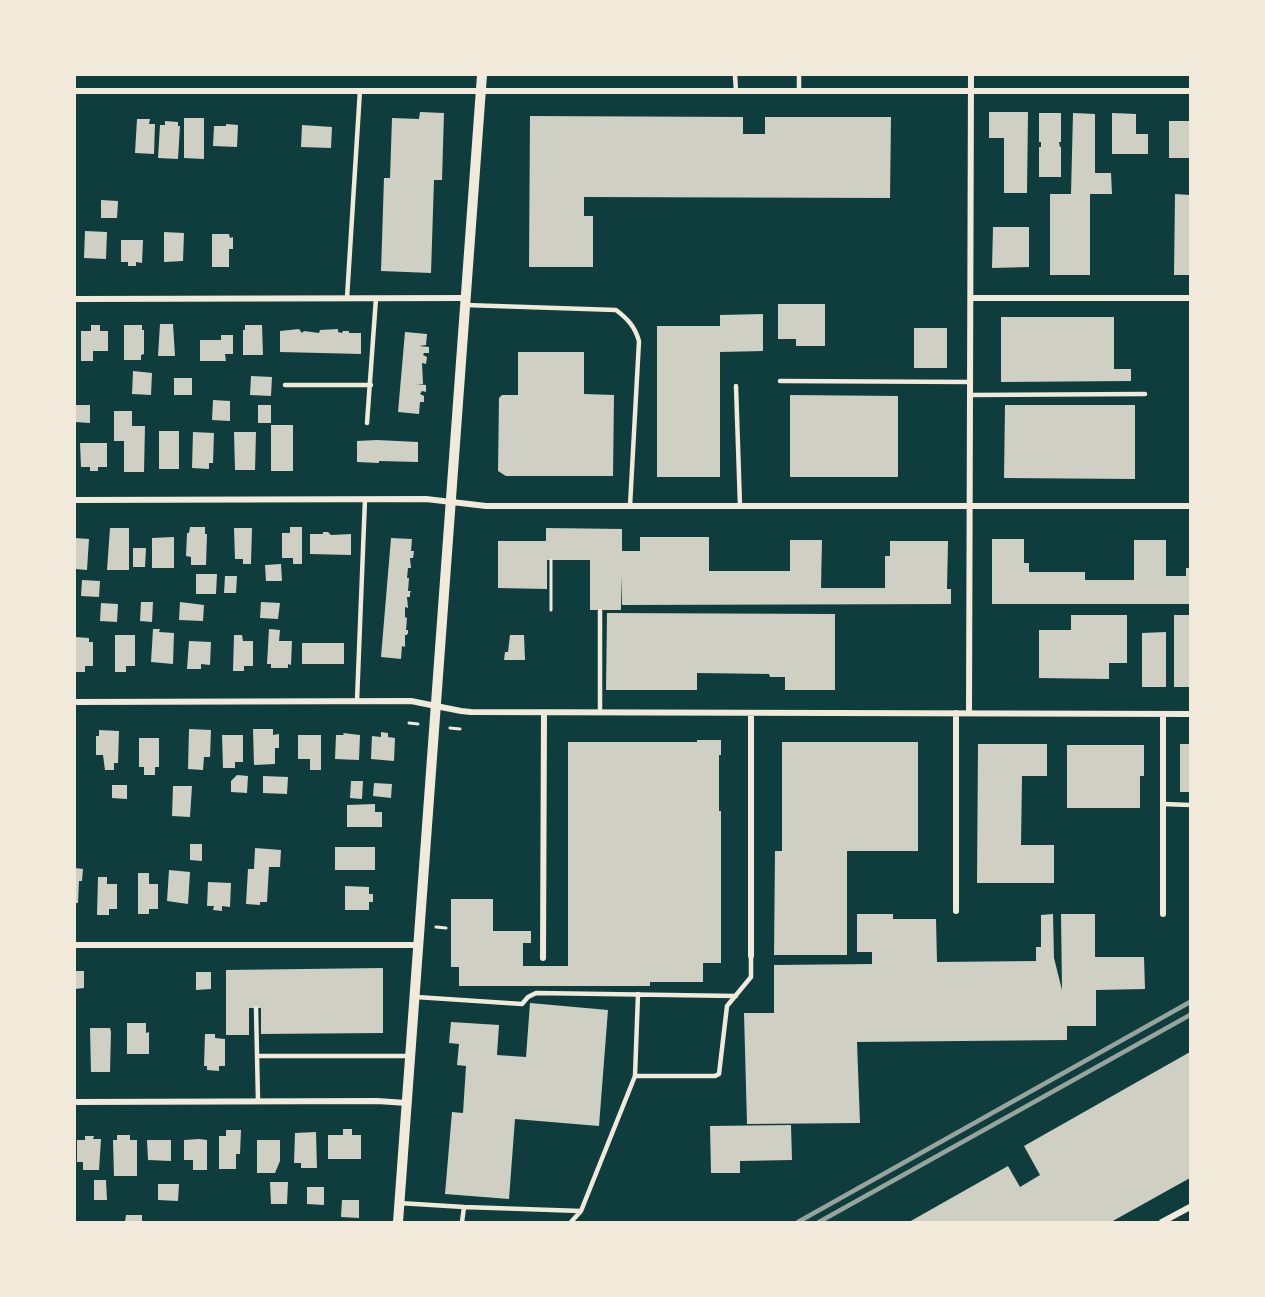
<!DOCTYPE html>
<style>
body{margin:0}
#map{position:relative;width:1265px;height:1297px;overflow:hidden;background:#0f3d3e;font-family:Ubuntu,sans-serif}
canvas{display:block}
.frame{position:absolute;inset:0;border:76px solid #f1e9da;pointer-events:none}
</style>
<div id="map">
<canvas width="1265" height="1297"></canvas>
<div class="frame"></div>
</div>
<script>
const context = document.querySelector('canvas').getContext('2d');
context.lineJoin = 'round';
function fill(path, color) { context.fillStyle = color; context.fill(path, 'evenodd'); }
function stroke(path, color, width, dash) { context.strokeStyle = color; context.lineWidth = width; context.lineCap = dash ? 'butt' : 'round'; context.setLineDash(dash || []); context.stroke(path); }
fill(new Path2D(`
 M420,112L444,113L442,180H434L431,273L381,271L384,178H390L392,118L419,119Z
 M989,112H1028L1027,193H1004V138H989Z
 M1039,113H1061V142H1059L1060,147H1061V177H1039V147H1041V142H1039Z
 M1073,113L1095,114V173H1111L1112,194H1090V275H1050V194H1071Z
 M1112,113L1136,114V134H1148V154H1112Z
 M530,116L743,117V134H765V117H891L890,198L584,197V216H593V267H529Z
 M184,118H204V159L184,158Z
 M137,119H150L149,124H155L154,154L135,153Z
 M165,121L178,122V126H180L178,159L158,158L160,125H165Z
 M1169,121H1190V158H1169Z
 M226,124L238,125L237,147L213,146L214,126H226Z
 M302,125L332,127L331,148L301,147Z
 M1175,194L1190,195V275H1174Z
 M101,200L118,201L117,218H101Z
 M993,227H1029V267L992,268Z
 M85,231L107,232L106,259L84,258Z
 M164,232L184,233L183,261L164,262Z
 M212,234H229L230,238L233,237V249H229V267H212Z
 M121,240H143L142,263L136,262V266H128V262H121Z
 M778,304H825V346H796V339H778Z
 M763,314V351L720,352V477H657V326H720V315Z
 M1001,317H1114V369H1131V381L1001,382Z
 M160,324H173L175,356H158Z
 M91,325H100V331H108V351H93V361H81V331H91Z
 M124,325H142V330H144V354L141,355V360H124Z
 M245,325H262L263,355H243V330H245Z
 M914,328H947V368H914Z
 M299,329L302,333L304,331L319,333L320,330L338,329V332L342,333L343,331H349V333H361V354L280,352V331Z
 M405,332L427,334L426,345L419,346L429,347V353H424L423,355L427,357L426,364L422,363L423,384H416L426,385V392L422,391L420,394L424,396V402H420L419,414L398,412Z
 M221,335H233V354H225L226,361H200V340H221Z
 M518,352H584V394L614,395L613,476H506L498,471L499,398L502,395H518Z
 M133,371L152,373L151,395L132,394Z
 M251,376L272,377L271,396L250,395Z
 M174,378H192V395H174Z
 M790,395L898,396V477H790Z
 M213,400L230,401V421L212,420Z
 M75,405H90V423L75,422Z
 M258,405H271V423H258Z
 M1005,405H1135V479L1004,478Z
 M114,411H132V426H145L144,472H124V441H114Z
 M271,425H293V471H271Z
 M159,431H179V469H159Z
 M193,432L214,433L213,463H209V469L192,468Z
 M234,432H256L255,470H235Z
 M377,440L418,442V462L379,461V463L357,462V441Z
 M80,443H107V467H98V471H90V467H81Z
 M190,527H205V534H207L206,565H191V557L186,556L187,533H189Z
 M290,527H302V564H293V558H282V533H290Z
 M110,528H129V570H107Z
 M234,528H252L251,564H243V559H235Z
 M546,528L622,529V551H640V537H709V571H790V540H822L821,588H885V556H890V541H948L947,589H951V604L622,605L621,575V610H590V560H547V589L498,588V541H546Z
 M323,532H328L331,535L351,534V555L310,554V534H323Z
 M174,537V568H152V538Z
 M75,538L89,539L87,570L75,569Z
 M391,538L412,539L411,551H414L413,558H410L411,568H408L407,578H409L408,591H411L410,593V597H407L408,608L405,607V617L407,618L406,630H408V633L407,635H405V647L402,646L401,659L381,657Z
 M992,539H1024V563H1029V572H1085V580H1134V540H1166V576H1186V568H1190V604H992Z
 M133,548H146L145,567H133Z
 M281,564L282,581H266L265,565Z
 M196,574H217L216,594H196Z
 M225,576H237L236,593H224Z
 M82,580L100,581L99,597L81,596Z
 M141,602H153L152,622L140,621Z
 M180,602L204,605L203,621L179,620Z
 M261,602L280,603L278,619L260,618Z
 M101,603L118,604L117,622L100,621Z
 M607,613L835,614V690H785V677H770L769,674L697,673V690H606Z
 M1071,615H1127V663H1109V679L1039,678V630H1071Z
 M1174,615H1190V687H1174Z
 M153,629H160L159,632L174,633L173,664L151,662Z
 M269,629L280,630L279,641H292L291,665L288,664V668H271V664H267Z
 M1166,632V687H1142V633Z
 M115,635H135V666H126V672H115Z
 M234,635H242L243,641H253V666H244V671H233Z
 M510,635H524L525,660H504L505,652H508Z
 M75,637L89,638V642H93V666H85V672H75Z
 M189,641L211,642L210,665L201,664V669H187Z
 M302,643H344V664H302Z
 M189,729L211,730L210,757H204L203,770L188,769Z
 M253,729H273V735L279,734V748H275V764L254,765Z
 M99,730L119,731L118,763H114V770H105L103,755H96V736H99Z
 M381,732L388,733V737L395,738L394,761L371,759L372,736L381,737Z
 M343,733L360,735L359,760L335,759L336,735H344Z
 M222,735H243V762H235V768H223Z
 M298,735H321V770H310V759H298Z
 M139,738H159V767H155V775H144V767H139Z
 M697,740H721V755H719V811H721V963H703V982H650V986H459V967H451V899H493V931H531V943H523V966H568V742H697Z
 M782,742H918V851H847V955H774L775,851H782Z
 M978,744H1047V776H1022L1021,845H1054V883H977Z
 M1180,744H1190V792H1180Z
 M1067,745H1144V776H1140V808H1067Z
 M237,775L248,776L247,793L231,792V781Z
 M263,776L288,777L287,794L263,793Z
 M351,781H363L362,799L350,798Z
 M374,783L392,784L391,798L373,796Z
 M112,785H127V799L112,798Z
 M173,786H192L190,817L172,816Z
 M375,804V812H382V827H347V805Z
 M190,844H202V861L190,860Z
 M335,847H375V870H335Z
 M255,848L281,850L280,867H269L267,902H260V905L246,904L248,869H254Z
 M75,868L83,869L82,881H79L78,903H75Z
 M169,870L190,872L188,904L167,901Z
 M138,873H149V884H158V909H149V914H138Z
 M98,877H107V884H117V909H109V915H97Z
 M208,882L231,883L230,907L222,906V911L213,910L214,906H207Z
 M345,886L369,887V894H373V902H369V910H345Z
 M857,914H893V919H936L937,962L1036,961V947H1041V915L1053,914L1054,958L1062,990L1061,914H1095V957H1144L1145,989L1096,990V1026H1067V1040L857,1042L860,1123L747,1124L744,1013H774V965L872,964V952H857Z
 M383,968V1033L261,1034V1008H249V1035H226V970Z
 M75,971H84V988L75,989Z
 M196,972H211V989L196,990Z
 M530,1003L608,1010L599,1126L515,1119L509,1199L445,1194L452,1112L463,1113L466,1066L457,1065L459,1044L449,1043L451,1022L499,1025L497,1055L526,1057Z
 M127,1023H146V1033L149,1032V1054H127Z
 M90,1028H110L111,1032L110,1072H91Z
 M205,1034H215V1038L225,1039V1066H219V1071L207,1070V1066H204Z
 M1190,1052V1178L1111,1222H909L1008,1166L1020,1187L1040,1175L1024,1146Z
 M791,1125L792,1160L740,1161V1173H711L710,1126Z
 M343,1129H352V1135H361V1159H328V1135H343Z
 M226,1130H241L240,1154H236V1169H219V1136H226Z
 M316,1132L317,1168H301V1163H294L295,1133Z
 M117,1135H130V1140H137V1176H114L113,1140H117Z
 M85,1136H94L93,1139H101L99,1170H83V1162H77V1140H85Z
 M199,1139L207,1140V1170H193V1160H184V1140Z
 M147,1140H171V1161L148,1160Z
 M257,1140H280V1161L275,1173H257Z
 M94,1180H106L107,1200H94Z
 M270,1182H288L287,1204H271Z
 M158,1184H179L178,1201L158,1200Z
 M307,1187H324V1205L307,1204Z
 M342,1200H359V1218L341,1217Z
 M126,1215H142V1222H125Z`), '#cfcfc3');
stroke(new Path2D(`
 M551,560V610
 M409,723L418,724
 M450,728L460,729
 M436,927L446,928`), '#f1e9da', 3);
stroke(new Path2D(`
 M735,75L736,91
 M799,75V91
 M347,298L360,90
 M465,305L616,310C628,319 635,327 639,341L630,506
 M780,381L971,382
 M285,385H371
 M736,386L740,506
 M971,395L1145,394
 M367,423L376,298
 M357,701L365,499
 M600,712V611
 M1163,804L1190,805
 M416,997L522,1004L528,997L536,993L736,996
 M256,1008L258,1101
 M258,1056H410
 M635,1076L638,994
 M399,1203L464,1207L462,1222
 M464,1207L581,1211L635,1076H715L719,1074L727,1006L751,977V956
 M571,1222L581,1211`), '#f1e9da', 4.5);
stroke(new Path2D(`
 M75,91H1190
 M972,298H1190
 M75,299L465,298
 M75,500L426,499L486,506H1190
 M75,702L411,701L461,711L471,712L1190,714
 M956,713V911
 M969,713L971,75
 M1163,714V914
 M75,945H418
 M751,956V713
 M543,958L544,712
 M75,1102L377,1101L407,1103
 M1162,1222L1190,1207`), '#f1e9da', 6);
stroke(new Path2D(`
 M398,1222L482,75`), '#f1e9da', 10);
stroke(new Path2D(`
 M798,1222L1190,1002
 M819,1222L1190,1015`), '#97a49c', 4.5);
</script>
